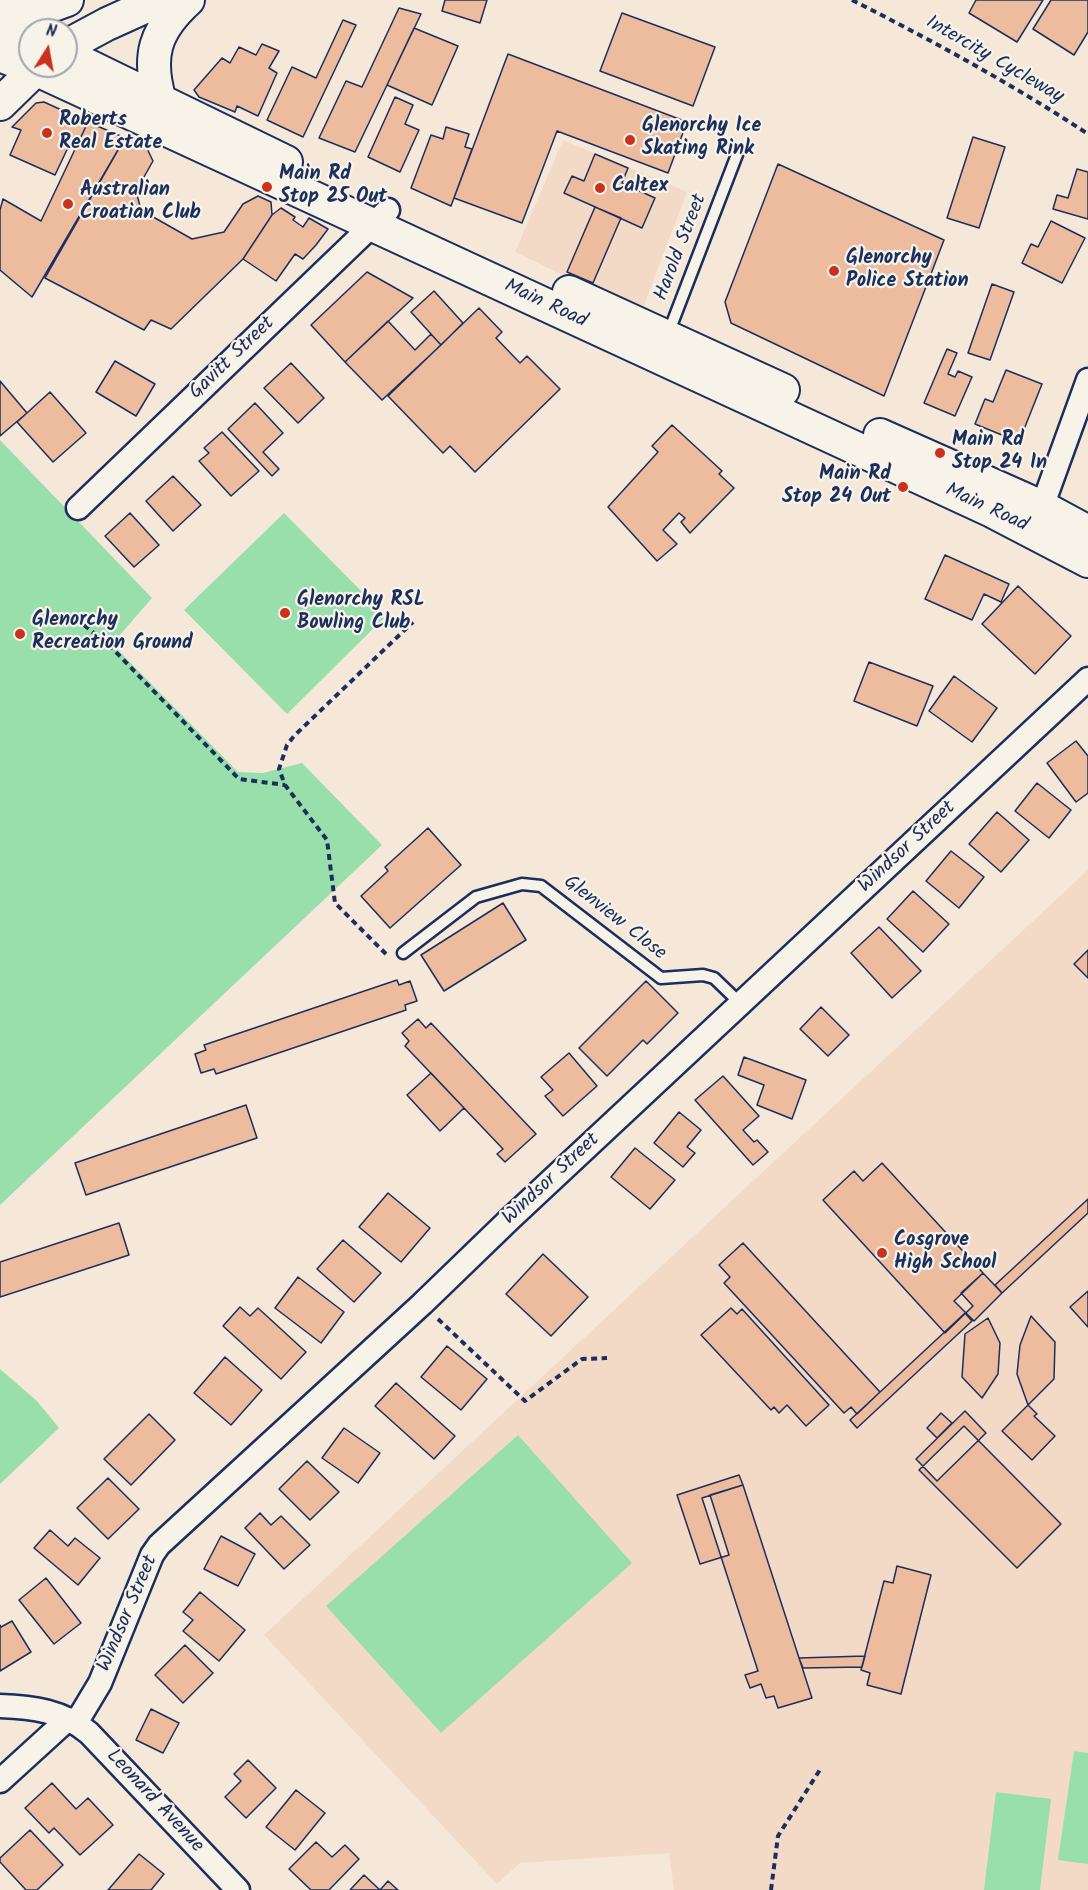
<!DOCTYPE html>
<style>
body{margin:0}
#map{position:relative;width:1088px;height:1890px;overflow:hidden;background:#f5e8d9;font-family:Kalam,sans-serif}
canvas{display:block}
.north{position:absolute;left:18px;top:18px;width:60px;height:60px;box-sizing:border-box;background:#f7f3e8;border:2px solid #9fa5b1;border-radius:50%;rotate:11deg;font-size:16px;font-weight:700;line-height:24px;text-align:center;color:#1b2f5e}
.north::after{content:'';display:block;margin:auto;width:21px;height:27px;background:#c8321e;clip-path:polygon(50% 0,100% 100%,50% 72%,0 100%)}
</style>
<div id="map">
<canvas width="1088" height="1890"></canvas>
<div class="north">N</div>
</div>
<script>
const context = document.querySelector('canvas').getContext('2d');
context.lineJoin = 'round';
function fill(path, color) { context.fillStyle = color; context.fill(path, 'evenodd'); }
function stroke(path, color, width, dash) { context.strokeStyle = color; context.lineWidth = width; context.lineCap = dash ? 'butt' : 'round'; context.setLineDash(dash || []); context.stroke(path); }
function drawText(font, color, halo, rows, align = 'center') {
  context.font = font + ' Kalam,sans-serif'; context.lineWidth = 4.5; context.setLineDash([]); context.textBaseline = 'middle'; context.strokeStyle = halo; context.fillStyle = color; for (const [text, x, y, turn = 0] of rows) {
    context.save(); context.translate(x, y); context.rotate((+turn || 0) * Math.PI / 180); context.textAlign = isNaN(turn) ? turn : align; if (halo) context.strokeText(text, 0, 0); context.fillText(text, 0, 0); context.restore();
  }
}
fill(new Path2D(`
 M563,140L687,192L641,313L515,252Z
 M1088,870V1890H674L669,1853L520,1863L497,1884L264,1635Z`), '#f3dac7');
fill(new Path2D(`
 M0,440L152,598L112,644L238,772L263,773L302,763L382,845L0,1205Z
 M284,513L386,616L287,714L184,610Z
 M0,1369L37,1401L59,1428L0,1484Z
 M518,1435L632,1563L441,1733L326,1606Z
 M1074,1751L1088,1753V1864L1058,1860Z
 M996,1792L1051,1799L1040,1890H984Z`), '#99dfab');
const building = new Path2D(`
 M445,0H487L480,23L442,11Z
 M976,0H1043L1017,42L969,13Z
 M1051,0H1088V32L1074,55L1033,29Z
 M399,8L421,14L355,152L319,138L346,81L362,87Z
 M622,13L715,47L693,106L600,71Z
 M343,20L356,25L303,137L267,120L292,67L316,78Z
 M414,28L458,46L432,105L387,85Z
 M262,44L279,51L269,68L277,73L258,116L237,106L235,112L199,97L194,90L222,58L230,63L239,47L256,55Z
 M508,54L687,122L668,173L557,131L522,223L454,198Z
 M395,97L413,105L405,124L419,130L400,172L368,157Z
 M44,102L88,122L79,141L73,137L55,175L10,155L21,130L12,127L36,103Z
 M88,122L125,138L32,297L0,270V210L3,199L41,221Z
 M446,127L469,134L465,147L472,149L451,206L411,188L431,135L443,139Z
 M973,137L1005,147L979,228L947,218Z
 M125,138L143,140L153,161L136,191L141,210L192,239L224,232L243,204L258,196L271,202L272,215L243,259L171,329L151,320L144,330L45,278Z
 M595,154L628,168L622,183L655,198L642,228L564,193L572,176L584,181Z
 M778,164L944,240L884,396L731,323L725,302Z
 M1077,169L1088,172V219L1053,209L1057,195L1068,198Z
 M595,207L621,218L593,283L567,272Z
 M281,208L295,217L293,220L303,227L309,218L328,229L316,245L303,259L295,254L276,281L243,259L272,215Z
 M1051,221L1085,238L1062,283L1022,263L1031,244L1038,247Z
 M367,272L413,298L345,362L311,325Z
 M992,284L1014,292L990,360L968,353Z
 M434,291L463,323L441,345L411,312Z
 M479,308L502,332L496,338L520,363L527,356L560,389L475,472L450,446L443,453L388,396Z
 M388,321L415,350L431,334L441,345L382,400L345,362Z
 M947,349L957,353L948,374L955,377L958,371L972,377L955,416L924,403Z
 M115,361L155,384L136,416L96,392Z
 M291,363L324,398L298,423L264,388Z
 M1006,370L1042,384L1019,442L975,424L985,399L993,402Z
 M0,381L27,413L0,436Z
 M50,392L86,433L53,462L17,422Z
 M255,403L283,433L263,452L279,469L272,476L228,429Z
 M672,425L722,471L719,474L734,488L690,533L681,522L685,518L679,513L663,530L677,544L657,561L608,507L658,452L652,446Z
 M222,432L259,471L231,496L199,461L209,453L204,448Z
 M173,476L201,505L173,531L146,501Z
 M130,513L159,545L134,567L105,536Z
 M945,555L1009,584L1001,602L984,594L972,620L925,599Z
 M1018,586L1071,636L1035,674L982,624Z
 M869,662L933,686L917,726L854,701Z
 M954,676L997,708L972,742L929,711Z
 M1076,741L1088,756V793L1076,802L1047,763Z
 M1037,783L1071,810L1049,838L1015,811Z
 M997,812L1029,840L1001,872L969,844Z
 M428,828L461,865L390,928L361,896L388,871L385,867Z
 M951,851L984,877L959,908L926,881Z
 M913,891L949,924L923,952L887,919Z
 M503,903L526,940L444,991L421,955Z
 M879,927L921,971L892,998L851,953Z
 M1088,950V978L1074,964Z
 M397,980L399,985L410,981L417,1001L405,1005L406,1010L216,1074L214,1069L201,1073L195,1054L206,1050L204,1045Z
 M646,981L678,1013L647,1044L643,1040L607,1076L579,1048Z
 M821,1007L849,1035L828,1056L800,1029Z
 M418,1019L426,1028L431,1023L536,1134L505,1162L497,1154L503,1149L405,1046L409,1041L402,1033Z
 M569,1053L597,1086L563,1116L545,1096L553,1090L541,1077Z
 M744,1057L806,1080L792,1119L757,1105L764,1085L738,1075Z
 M431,1073L464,1108L440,1131L407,1095Z
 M723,1076L759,1116L743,1130L754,1142L757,1140L768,1152L753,1165L695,1100Z
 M246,1105L257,1138L86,1195L75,1163Z
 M679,1112L701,1130L687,1147L695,1153L683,1167L654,1143Z
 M635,1148L675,1180L650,1209L611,1177Z
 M882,1163L983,1273L961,1293L973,1306L945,1333L823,1200L854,1171L863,1181Z
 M388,1193L430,1228L401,1262L359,1227Z
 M1088,1199V1213L1002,1293L995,1285Z
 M119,1223L129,1255L0,1297V1262Z
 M343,1240L381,1273L354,1302L317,1269Z
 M743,1243L880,1392L857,1414L851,1407L844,1413L724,1283L730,1277L719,1265Z
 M543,1254L588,1297L551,1336L506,1294Z
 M983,1273L1002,1293L974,1321L954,1301Z
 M298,1277L344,1312L321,1343L275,1308Z
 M1088,1291V1327L1070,1307Z
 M240,1307L250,1316L258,1308L306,1352L281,1379L223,1326Z
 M731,1308L737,1314L742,1309L829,1405L806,1426L787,1405L779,1413L774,1407L771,1410L701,1335Z
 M965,1313L972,1321L857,1428L850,1420Z
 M1031,1316L1055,1342L1054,1379L1028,1405L1017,1374L1020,1345Z
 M988,1318L1000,1343L998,1374L982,1398L962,1377L965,1334Z
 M447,1346L487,1379L461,1410L421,1377Z
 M225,1357L262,1390L231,1425L194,1393Z
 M396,1383L455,1436L434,1459L375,1406Z
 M1028,1405L1037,1414L1034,1416L1055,1436L1032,1460L1002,1431Z
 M965,1411L986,1433L937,1481L916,1459Z
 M941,1413L952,1423L937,1438L927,1428Z
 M149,1414L175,1440L131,1485L104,1459Z
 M964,1426L1061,1524L1017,1568L919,1470Z
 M344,1428L380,1453L358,1483L322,1458Z
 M307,1461L339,1492L310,1520L279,1489Z
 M739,1475L743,1485L710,1495L729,1555L700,1564L677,1495Z
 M108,1478L139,1509L108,1539L77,1508Z
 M743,1485L812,1698L778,1708L774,1696L766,1698L761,1684L750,1688L745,1675L758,1671L702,1498Z
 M260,1513L271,1525L281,1516L310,1545L284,1569L245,1528Z
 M50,1530L68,1546L75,1538L100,1558L78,1585L34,1548Z
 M221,1536L255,1554L238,1586L204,1569Z
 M897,1566L931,1575L901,1694L867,1685L870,1673L861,1670L884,1581L893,1583Z
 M46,1578L81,1623L54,1644L19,1600Z
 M200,1592L245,1630L219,1661L183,1631L193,1620L183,1612Z
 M12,1621L31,1652L0,1671V1625L1,1627Z
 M185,1645L213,1673L183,1703L155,1675Z
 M865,1656L862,1667L803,1668L799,1658Z
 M151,1709L179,1723L163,1753L136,1740Z
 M248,1760L276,1788L246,1818L225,1797L241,1781L234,1774Z
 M52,1783L76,1809L88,1798L113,1825L80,1855L54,1828L49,1833L25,1808Z
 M296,1790L325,1813L295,1850L266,1827Z
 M30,1830L63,1865L37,1890H26L0,1862V1858Z
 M316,1842L332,1857L345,1845L359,1859L329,1890H311L289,1869Z
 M139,1854L164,1874L151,1890H108Z
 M364,1875L380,1890L388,1881L398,1890H350Z`);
fill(building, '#edbb9e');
stroke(building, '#1b2f5e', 1.5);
const lane = new Path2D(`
 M668,334L738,152
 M403,953L476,897L522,884L541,886L661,978L703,975L714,978L741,1004`);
const street = new Path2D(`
 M78,508L388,210
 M1036,519L1042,507L1088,380
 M0,1706C33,1707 63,1711 89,1733L238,1890
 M76,1723L100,1683L152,1555L159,1545L422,1304L511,1218L1088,679
 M0,1781L68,1719`);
const secondary = new Path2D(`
 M0,13L42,9L67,0
 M0,32L30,40
 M66,46L107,24L160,0
 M0,55L35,69L992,511L1088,561
 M66,55L286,162
 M160,101C147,57 154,31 188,0
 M0,104L39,66
 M569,292L783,390
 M880,435L1042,507L1088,532`);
stroke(lane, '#1b2f5e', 15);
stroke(street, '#1b2f5e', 27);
stroke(secondary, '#1b2f5e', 36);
stroke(new Path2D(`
 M852,0C933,41 1012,84 1088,134
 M84,625L110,646L239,779L285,785
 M386,954L335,903L327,840L285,785L279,769L287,745L294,736L413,622
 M438,1319L525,1401L582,1359L607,1358
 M771,1890L778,1836L821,1768`), '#1b2f5e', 4, [6, 4.5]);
stroke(lane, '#f7f3e8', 10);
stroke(street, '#f7f3e8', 22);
stroke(secondary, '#f7f3e8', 32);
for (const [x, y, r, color] of [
 [47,133,6,"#c8321e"],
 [630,140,6,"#c8321e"],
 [267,187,6,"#c8321e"],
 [600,188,6,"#c8321e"],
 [68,204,6,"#c8321e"],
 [834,271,6,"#c8321e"],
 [940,453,6,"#c8321e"],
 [903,487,6,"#c8321e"],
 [285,613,6,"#c8321e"],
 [20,634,6,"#c8321e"],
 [882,1253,6,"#c8321e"]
]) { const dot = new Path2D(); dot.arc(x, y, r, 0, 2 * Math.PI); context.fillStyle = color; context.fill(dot); stroke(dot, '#f7f3e8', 2); }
drawText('20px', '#1b2f5e', '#f7f3e8', [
 ["Intercity Cycleway",994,61,30],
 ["Harold Street",682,248,-69],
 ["Main Road",545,305,25],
 ["Gavitt Street",233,359,-44],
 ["Main Road",986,509,25],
 ["Windsor Street",908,848,-43],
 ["Glenview Close",614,919,38],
 ["Windsor Street",552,1180,-43],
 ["Windsor Street",129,1614,-67],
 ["Leonard Avenue",154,1802,47]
]);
drawText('bold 20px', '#1b2f5e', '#f7f3e8', [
 ["Roberts",59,122],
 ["Real Estate",59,145],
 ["Glenorchy Ice",642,128],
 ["Skating Rink",642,151],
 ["Main Rd",279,176],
 ["Stop 25 Out",279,199],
 ["Caltex",612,188],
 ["Australian",80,192],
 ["Croatian Club",80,215],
 ["Glenorchy",846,260],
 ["Police Station",846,283],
 ["Main Rd",952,442],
 ["Stop 24 In",952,465],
 ["Main Rd",891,476,"right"],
 ["Stop 24 Out",891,499,"right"],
 ["Glenorchy RSL",297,602],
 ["Bowling Club",297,625],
 ["Glenorchy",32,622],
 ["Recreation Ground",32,645],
 ["Cosgrove",894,1242],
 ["High School",894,1265]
], 'left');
</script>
